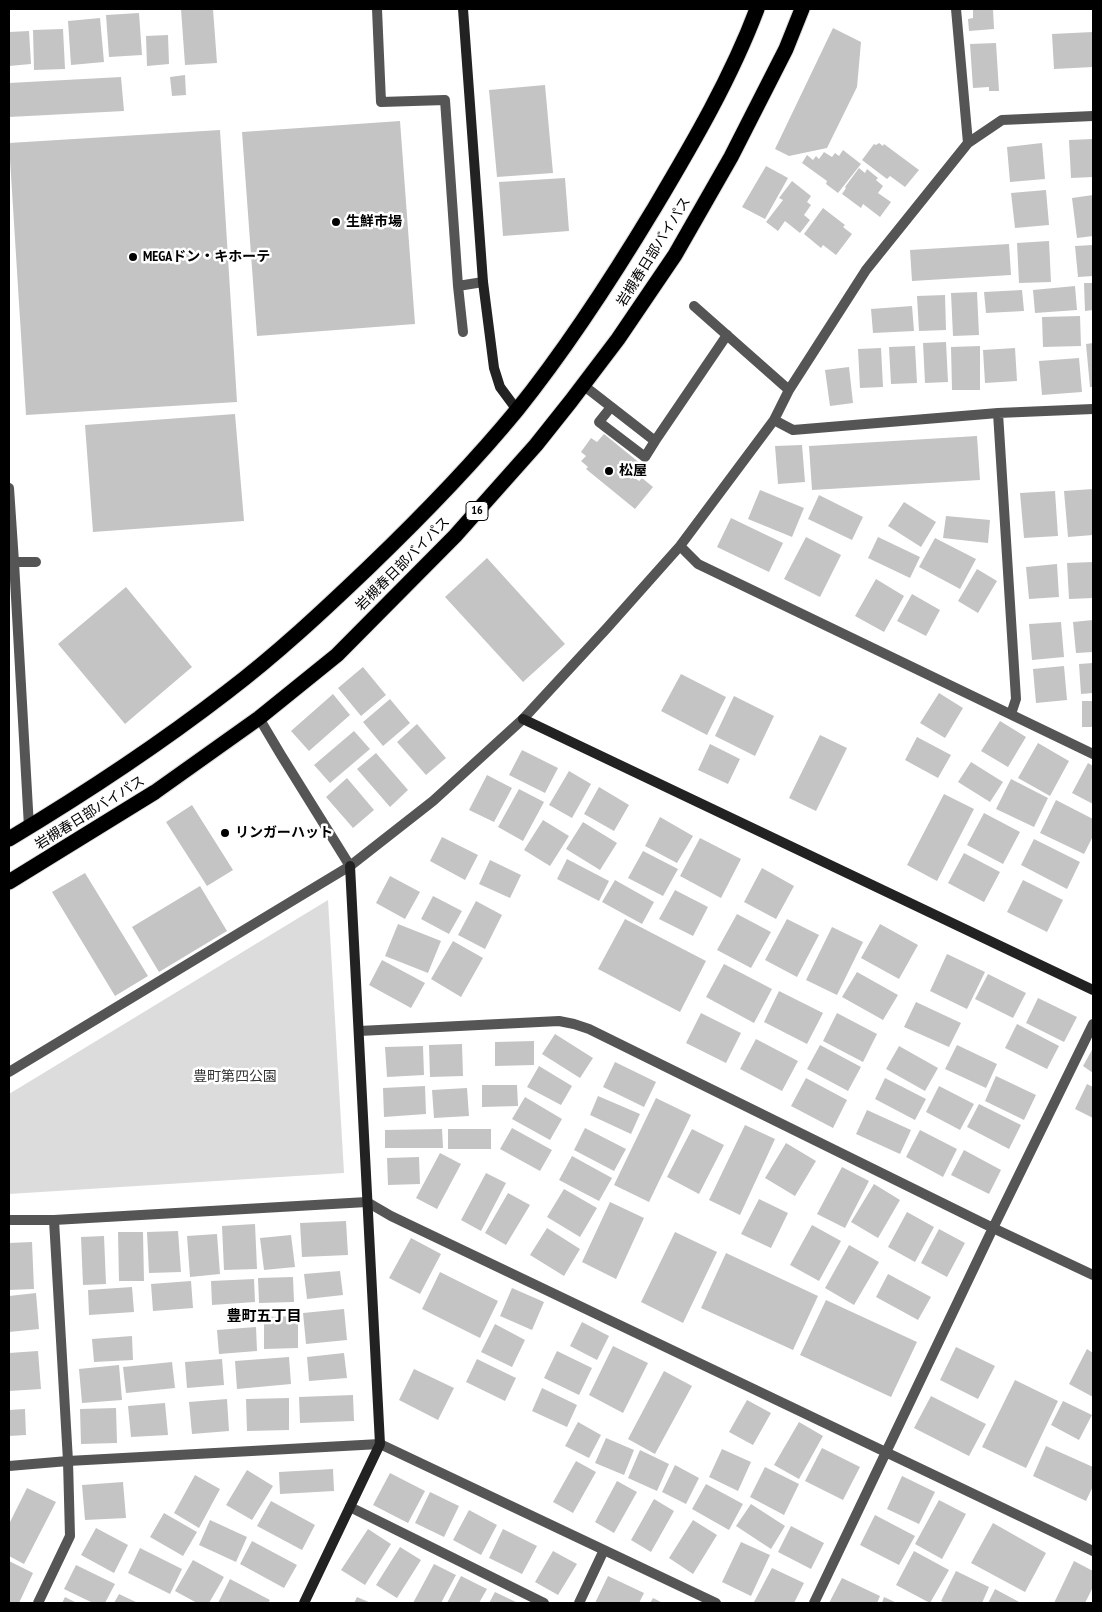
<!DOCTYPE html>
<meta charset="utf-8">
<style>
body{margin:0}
#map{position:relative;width:1102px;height:1612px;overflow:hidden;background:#fff;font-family:"PT Sans Narrow",sans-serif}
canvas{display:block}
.frame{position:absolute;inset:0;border:10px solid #000;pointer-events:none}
</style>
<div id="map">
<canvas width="1102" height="1612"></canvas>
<div class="frame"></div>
</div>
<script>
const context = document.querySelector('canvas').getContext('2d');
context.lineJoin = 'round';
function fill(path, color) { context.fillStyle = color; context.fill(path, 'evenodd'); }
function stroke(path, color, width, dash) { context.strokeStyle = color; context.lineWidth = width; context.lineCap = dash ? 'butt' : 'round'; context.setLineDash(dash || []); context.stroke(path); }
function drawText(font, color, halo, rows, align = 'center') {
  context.font = font + ' "PT Sans Narrow","Noto Sans JP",sans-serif'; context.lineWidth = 5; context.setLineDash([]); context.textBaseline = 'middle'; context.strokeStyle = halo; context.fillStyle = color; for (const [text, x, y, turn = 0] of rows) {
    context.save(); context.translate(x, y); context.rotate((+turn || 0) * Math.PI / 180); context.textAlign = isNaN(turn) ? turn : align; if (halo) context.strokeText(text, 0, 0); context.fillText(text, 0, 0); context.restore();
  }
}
fill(new Path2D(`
 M328,900L344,1173L9,1194V1094Z`), '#dcdcdc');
fill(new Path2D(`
 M181,9H213L217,63L185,65Z
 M973,9H993L994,29L969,31L968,19L973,18Z
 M139,13L142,55L109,57L106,15Z
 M100,18L104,62L71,65L68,21Z
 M833,28L861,42L857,87L827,148L789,156L775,149Z
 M63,29L65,69L34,70L33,30Z
 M29,31L31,64L9,66V32Z
 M1093,32V67L1054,69L1052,34Z
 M168,35L169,64L147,66L146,36Z
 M996,43L999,91H989V87L973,88L970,44Z
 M185,75L186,95L172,96L170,77Z
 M121,77L124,111L9,117V83Z
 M545,85L553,173L497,177L489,90Z
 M400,121L415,324L257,336L242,132Z
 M220,130L237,402L26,415L9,143Z
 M1093,139V177L1071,178L1069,140Z
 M879,143L883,146L884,144L919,170L905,187L890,176L887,179L862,160L874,144L876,145Z
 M1042,143L1045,179L1010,182L1007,147Z
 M843,150L861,164L838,193L826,184L827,181L802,163L807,155L813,160L816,156L819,159L824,152L832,157L835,153L839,156Z
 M766,166L788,178L765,219L742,207Z
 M859,168L865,173L867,169L878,178L876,180L883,186L878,193L891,202L880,217L863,204L861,208L842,194L846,188L845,187Z
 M565,178L569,231L503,236L499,182Z
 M792,181L811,196L807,202L811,205L804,215L810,220L800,233L785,221L778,231L766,222L783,200L779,198Z
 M1046,190L1049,225L1015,228L1011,193Z
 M1093,195V236L1077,238L1072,198Z
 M823,208L845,225L843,227L852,234L836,255L823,245L821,248L804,234Z
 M1049,241L1051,282L1019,283L1017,243Z
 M1009,244L1011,275L912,281L910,250Z
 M1093,245V276L1078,277L1075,246Z
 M1084,283H1093V310L1085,311Z
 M1075,286L1077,310L1035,313L1033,290Z
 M1022,290L1024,311L986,313L984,292Z
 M977,292L979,335L953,336L951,293Z
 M945,295L946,330L919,331L917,296Z
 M912,306L914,331L873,333L871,309Z
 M1080,316L1081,346L1043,347L1042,317Z
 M946,342L948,382L925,383L923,343Z
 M1093,343V387H1090L1086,344Z
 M915,346L917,383L891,384L889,347Z
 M980,346V390H952L951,347Z
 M881,348L883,387L860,388L858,349Z
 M1015,348L1017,381L985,383L983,350Z
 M1079,358L1082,392L1042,395L1039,361Z
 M849,367L853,403L830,406L825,370Z
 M235,414L244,521L93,532L85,425Z
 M604,434L641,464L631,475L639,481L642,478L653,487L635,509L586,469L588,467L581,461L586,456L581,452L591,438L597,442Z
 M977,436L980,480L812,490L809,446Z
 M802,445L805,482L778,484L775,446Z
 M1093,489V535L1068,537L1064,491Z
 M760,490L804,508L792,537L748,519Z
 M1055,491L1058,536L1024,538L1020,493Z
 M819,495L863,517L852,540L808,519Z
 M904,502L936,522L921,547L888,526Z
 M946,516L990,520L988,543L943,538Z
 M731,518L783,543L769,572L717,547Z
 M806,537L841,555L820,597L784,579Z
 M878,537L920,557L910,578L868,558Z
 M935,538L976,559L960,589L919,567Z
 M487,558L565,644L523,682L445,597Z
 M1093,562V598L1069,599L1067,563Z
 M1057,564L1059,597L1029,599L1026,567Z
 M977,569L997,581L978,613L958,601Z
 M876,579L904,596L884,632L855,616Z
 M126,587L192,667L125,724L58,644Z
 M912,594L940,610L926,636L897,621Z
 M1093,620V652L1076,653L1073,622Z
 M1061,622L1064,657L1032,660L1029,624Z
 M1093,663V693L1081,694L1079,664Z
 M1064,666L1067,700L1036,703L1033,669Z
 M363,667L386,695L361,716L338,688Z
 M681,674L726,697L707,735L661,711Z
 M939,693L963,708L945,738L920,723Z
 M333,694L350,715L309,751L291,731Z
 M734,696L774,716L755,756L715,736Z
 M390,699L410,723L383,746L363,722Z
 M1082,701H1093V727H1082Z
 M1000,721L1026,737L1008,767L981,751Z
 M417,724L446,758L426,775L397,742Z
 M354,731L370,749L330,783L314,765Z
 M820,735L847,748L816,811L789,798Z
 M917,737L951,755L938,778L905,760Z
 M1038,743L1069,761L1050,796L1018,778Z
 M710,744L740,759L728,784L698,770Z
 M522,750L558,768L545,793L509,775Z
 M376,753L408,790L390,807L357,769Z
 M971,762L1003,782L990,802L958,782Z
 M1088,763L1093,766V804L1072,793Z
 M569,771L591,784L572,818L549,805Z
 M487,775L512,788L494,822L469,810Z
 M347,778L374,810L353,828L326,797Z
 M1011,779L1048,798L1034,827L996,809Z
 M599,787L629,805L614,831L584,814Z
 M519,789L544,802L523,841L498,827Z
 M944,794L974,809L937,881L907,865Z
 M1056,800L1093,819V836L1084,854L1040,833Z
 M192,805L233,870L207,886L166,822Z
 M984,813L1020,832L1003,864L967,845Z
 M660,817L693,836L677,863L645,846Z
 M543,820L569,836L550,866L524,850Z
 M583,822L617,843L600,870L566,849Z
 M442,837L478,855L465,880L430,861Z
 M700,838L741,859L721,898L680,876Z
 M1034,839L1080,862L1067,889L1021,865Z
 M643,851L678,869L663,896L628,878Z
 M964,853L1000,872L984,902L948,883Z
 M567,859L609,881L599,901L557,879Z
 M490,860L521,875L510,898L479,884Z
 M762,868L794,886L776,919L744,902Z
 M85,873L148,976L115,996L52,892Z
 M390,876L420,892L405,919L376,903Z
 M615,880L654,902L642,924L602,902Z
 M1023,880L1063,900L1047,932L1007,912Z
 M200,886L227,931L159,972L132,927Z
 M675,890L708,907L693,936L659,919Z
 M433,896L462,911L449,934L421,919Z
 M476,901L502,915L485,949L458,935Z
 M737,914L771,932L751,968L717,950Z
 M625,919L706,961L680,1012L598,969Z
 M787,919L819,935L797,977L765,960Z
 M398,924L441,941L428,973L385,956Z
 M880,924L918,945L899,979L861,958Z
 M832,927L863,942L837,995L806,980Z
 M453,941L483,958L461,997L431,979Z
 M947,954L985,972L967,1009L930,991Z
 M382,960L425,983L411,1008L369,985Z
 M724,964L772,989L754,1023L706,997Z
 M857,972L898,995L883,1020L842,997Z
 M988,974L1026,993L1013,1018L975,999Z
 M779,991L823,1013L807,1044L764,1022Z
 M1038,998L1077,1017L1064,1042L1026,1023Z
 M916,1002L961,1023L949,1047L904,1027Z
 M701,1013L741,1033L726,1063L686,1043Z
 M837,1013L877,1034L863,1062L823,1041Z
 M1017,1024L1059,1046L1047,1069L1005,1048Z
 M555,1034L593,1058L580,1078L542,1054Z
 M756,1039L798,1061L782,1091L740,1069Z
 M534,1041V1065L495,1066V1042Z
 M462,1044L463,1076L430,1077L429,1045Z
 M820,1045L861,1067L848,1091L807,1069Z
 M957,1045L997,1064L986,1088L945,1069Z
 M423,1046L424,1075L387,1077L385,1047Z
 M899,1046L938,1068L925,1091L886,1069Z
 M1093,1048V1073L1083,1066Z
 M615,1062L656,1082L644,1107L603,1087Z
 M539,1066L572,1086L561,1105L527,1087Z
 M996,1076L1036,1095L1024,1120L985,1101Z
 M806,1078L847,1100L833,1128L791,1106Z
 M885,1078L926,1099L915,1120L875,1099Z
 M1087,1084L1093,1087V1118L1075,1109Z
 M482,1085H517L518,1106L482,1107Z
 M425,1086L426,1114L384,1117L383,1088Z
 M939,1086L974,1104L960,1130L926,1112Z
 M467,1088L469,1116L434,1118L432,1090Z
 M598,1096L640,1114L631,1134L590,1115Z
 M525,1097L562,1119L550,1140L512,1119Z
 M656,1098L691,1115L649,1202L614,1185Z
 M979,1104L1021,1125L1009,1149L967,1127Z
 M867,1110L911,1130L900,1154L856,1134Z
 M745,1125L775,1139L740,1215L709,1200Z
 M512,1128L552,1150L540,1171L500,1149Z
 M585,1128L626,1149L614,1171L574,1150Z
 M442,1129L443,1148H385V1130Z
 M448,1129H491V1149H448Z
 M692,1129L724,1145L699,1194L667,1177Z
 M920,1130L957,1149L943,1177L906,1157Z
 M786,1143L816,1161L795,1196L765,1178Z
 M964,1150L1001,1170L989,1194L951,1175Z
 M440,1153L461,1164L437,1209L416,1198Z
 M572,1156L612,1178L599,1201L559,1180Z
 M419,1157L420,1184L388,1185L387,1158Z
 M842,1167L869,1181L845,1228L817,1214Z
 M486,1173L506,1183L481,1231L461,1220Z
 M874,1184L900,1200L878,1238L851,1222Z
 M564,1189L597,1208L580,1237L547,1217Z
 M508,1193L530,1205L506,1245L485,1233Z
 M759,1199L788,1213L771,1248L741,1234Z
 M610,1202L644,1218L616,1279L582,1262Z
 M907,1212L934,1227L915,1262L888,1247Z
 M346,1221L348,1255L302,1257L300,1223Z
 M255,1224L257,1269L224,1270L222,1226Z
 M812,1225L841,1241L819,1281L790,1265Z
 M547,1228L580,1249L564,1276L530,1255Z
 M939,1229L965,1243L947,1277L921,1263Z
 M178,1231L181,1272L149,1273L147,1232Z
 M118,1232H143L144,1281H119Z
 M675,1232L717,1252L683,1323L641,1302Z
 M217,1234L220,1274L190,1277L187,1236Z
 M291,1235L295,1267L264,1270L260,1238Z
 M104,1236L106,1284L83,1285L81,1237Z
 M411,1238L441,1254L420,1294L389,1278Z
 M32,1242L34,1289L9,1290V1243Z
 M849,1245L879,1262L854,1305L825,1288Z
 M726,1253L818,1296L793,1350L701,1308Z
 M340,1271L343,1295L307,1299L304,1274Z
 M440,1272L498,1301L480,1338L422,1309Z
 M888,1274L931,1297L918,1320L876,1297Z
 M293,1277L294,1302L259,1303L258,1278Z
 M254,1279L255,1302L212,1305L211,1281Z
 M191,1281L193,1308L153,1311L151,1284Z
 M132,1287L134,1312L89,1315L88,1290Z
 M512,1288L544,1302L532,1330L500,1316Z
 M36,1293L39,1329L9,1332V1296Z
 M826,1300L917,1342L891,1397L800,1355Z
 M344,1309L347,1340L306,1344L303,1313Z
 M298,1316V1348L264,1349V1317Z
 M582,1322L609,1336L597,1360L570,1346Z
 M495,1324L525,1340L512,1367L481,1352Z
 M256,1327L257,1351L219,1354L217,1330Z
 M132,1336L133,1360L94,1362L92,1339Z
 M613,1346L648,1363L623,1413L589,1395Z
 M956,1347L995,1366L978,1399L940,1380Z
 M1087,1349L1093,1353V1397L1069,1384Z
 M38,1351L41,1389L9,1391V1353Z
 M557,1351L592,1368L579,1395L544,1378Z
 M344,1353L347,1378L309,1381L307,1357Z
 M289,1357L291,1384L237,1389L235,1361Z
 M222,1359L224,1385L187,1388L185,1362Z
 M477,1359L516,1378L505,1401L466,1382Z
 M172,1362L175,1388L126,1393L123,1367Z
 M119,1365L122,1400L82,1403L79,1369Z
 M414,1369L454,1388L438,1420L399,1400Z
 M664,1371L692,1386L655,1454L628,1439Z
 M1015,1380L1058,1401L1026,1468L982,1447Z
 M542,1388L577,1405L567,1427L532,1411Z
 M353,1395L354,1421L300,1423L299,1397Z
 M931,1396L986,1424L969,1456L914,1428Z
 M289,1398V1430L247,1431L246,1399Z
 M227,1399L229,1431L192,1434L189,1402Z
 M747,1400L771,1413L753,1445L729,1432Z
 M1063,1401L1092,1415L1079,1440L1051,1425Z
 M165,1403L168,1435L131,1437L128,1406Z
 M116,1408L117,1443L81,1444L80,1409Z
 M25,1409L26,1435L9,1436V1410Z
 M578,1422L601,1435L589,1458L565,1446Z
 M799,1422L823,1436L799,1479L774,1465Z
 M606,1438L634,1450L624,1475L595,1463Z
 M1046,1446L1093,1467V1486L1086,1501L1033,1476Z
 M822,1448L860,1467L843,1500L805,1481Z
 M722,1449L751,1462L738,1491L709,1477Z
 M640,1450L669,1464L657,1491L628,1478Z
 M576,1461L596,1472L573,1513L553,1502Z
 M675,1465L699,1478L686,1504L662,1492Z
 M765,1467L799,1484L784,1515L750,1497Z
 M333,1469L334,1491L280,1494L279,1472Z
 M247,1470L273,1486L252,1520L226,1505Z
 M390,1473L425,1491L408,1523L373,1505Z
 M195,1475L220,1489L199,1528L174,1513Z
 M902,1476L935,1492L919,1524L887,1509Z
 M617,1481L637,1492L614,1533L595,1522Z
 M123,1482L126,1518L85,1520L82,1485Z
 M706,1484L743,1504L729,1530L692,1509Z
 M27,1488L56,1502L24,1564L9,1556V1524Z
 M430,1492L459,1506L444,1537L415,1523Z
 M654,1499L674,1511L651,1552L631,1540Z
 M939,1500L966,1514L942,1559L915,1544Z
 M271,1501L315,1525L302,1550L257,1526Z
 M751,1504L785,1526L771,1549L736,1526Z
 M469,1510L497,1525L481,1555L453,1540Z
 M164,1513L197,1532L183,1556L150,1537Z
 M875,1515L915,1536L899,1565L860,1545Z
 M210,1520L247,1537L236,1562L199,1545Z
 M693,1520L717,1535L693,1574L669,1558Z
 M993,1523L1046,1553L1025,1592L971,1563Z
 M791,1526L824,1543L811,1569L778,1552Z
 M96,1528L128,1545L114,1573L81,1555Z
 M368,1529L391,1544L365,1585L341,1570Z
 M503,1529L537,1546L522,1574L489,1558Z
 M252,1541L297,1565L284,1588L240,1564Z
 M741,1542L770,1555L751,1596L722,1582Z
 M400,1547L421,1560L397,1598L376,1585Z
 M140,1548L182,1569L170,1594L128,1573Z
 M553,1551L577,1564L558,1595L535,1582Z
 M914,1551L949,1570L930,1603L896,1585Z
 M193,1560L224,1577L209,1603H197L175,1591Z
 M9,1561L33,1573L19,1603L9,1602Z
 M1074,1561L1093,1571V1587L1085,1603H1054Z
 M434,1564L456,1575L441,1603H413Z
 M76,1565L115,1584L105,1603H93L64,1589Z
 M772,1568L804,1583L794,1603H757L754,1602Z
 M956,1571L989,1587L982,1603H945L941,1601Z
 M461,1576L487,1589L479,1603H447Z
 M608,1576L644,1593L639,1603H595Z
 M842,1578L880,1596L877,1603H829Z
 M230,1579L270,1600L268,1603H218Z
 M995,1589L1021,1603H988Z
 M495,1592L518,1603H489Z
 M119,1594L138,1603H114Z
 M65,1597L77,1603H62Z
 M357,1597L371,1603H354Z
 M884,1597L897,1603H882Z
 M653,1598L663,1603H650Z`), '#c4c4c4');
const highway = new Path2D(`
 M9,839C84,794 157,746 227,692C277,654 323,611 368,568C420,518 471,466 517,410C567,348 614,275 655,207C693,143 731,78 757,9
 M9,882L155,792L259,718L337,655L455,536L536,445L571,401L618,339L675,255L731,157L786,49L802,9`);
stroke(highway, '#dbdbdb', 17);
stroke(new Path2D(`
 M377,9L381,102L445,100L458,286L463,332
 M458,286L483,282
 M583,385L655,441L727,335
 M611,407L599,422L645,457L655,441
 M14,562H36`), '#555', 10);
stroke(new Path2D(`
 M956,9L968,143
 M694,306L789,390
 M998,413L1016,699L1011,714
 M774,420L793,430L998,413L1093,409
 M9,488L14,562L29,827
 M680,546L698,564L1093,754
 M259,718L281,755L350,866
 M359,1031L559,1021L574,1024L589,1029L993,1228L1093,1275
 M9,1072L350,866L433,801L523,719L607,628L680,546L774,420L789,390L866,270L968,143L1002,120L1093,116
 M9,1220H54L367,1202L391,1216L1093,1551
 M9,1466L68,1461L380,1444L716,1603
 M350,1507L544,1603
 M38,1603L70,1536L68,1461L54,1220
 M579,1603L604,1550
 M814,1603L993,1228L1093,1024`), '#555', 10);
stroke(new Path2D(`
 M463,9L483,282L494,368L500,387L517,410
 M523,719L1093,990
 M304,1603L380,1444L350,866`), '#222', 10);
stroke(highway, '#000', 15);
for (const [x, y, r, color] of [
 [336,222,5,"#000"],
 [133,257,5,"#000"],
 [609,471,5,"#000"],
 [225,833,5,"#000"]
]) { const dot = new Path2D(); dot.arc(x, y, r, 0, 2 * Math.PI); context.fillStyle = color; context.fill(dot); stroke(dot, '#fff', 2); }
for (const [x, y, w] of [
 [477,511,22]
]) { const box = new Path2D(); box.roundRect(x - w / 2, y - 9.5, w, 19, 4); context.fillStyle = '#fff'; context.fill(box); stroke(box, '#000', 1); }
drawText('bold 12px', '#000', null, [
 ["16",477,511]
]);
drawText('bold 14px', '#000', '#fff', [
 ["生鮮市場",346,222],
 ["MEGAドン・キホーテ",143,257],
 ["松屋",619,471],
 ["リンガーハット",235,833]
], 'left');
drawText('14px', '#000', '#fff', [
 ["岩槻春日部バイパス",654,252,-58],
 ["岩槻春日部バイパス",403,564,-45],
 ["岩槻春日部バイパス",90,813,-32]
]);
drawText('14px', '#333', '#fff', [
 ["豊町第四公園",235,1077]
]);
drawText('bold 15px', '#000', '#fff', [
 ["豊町五丁目",264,1317]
]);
</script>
